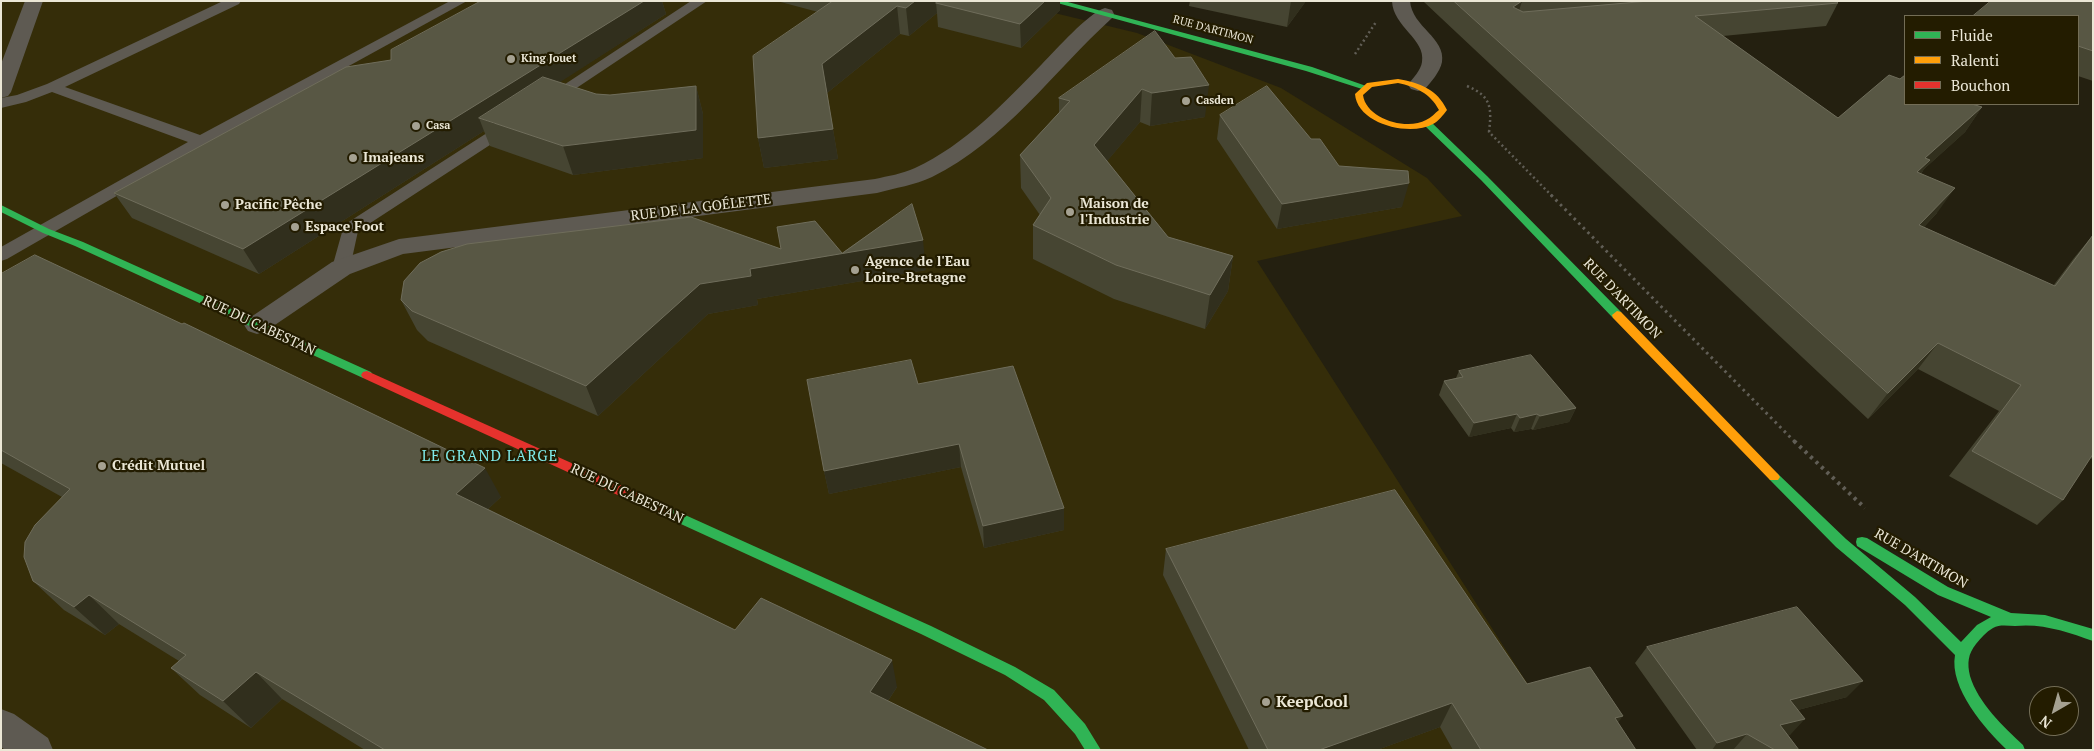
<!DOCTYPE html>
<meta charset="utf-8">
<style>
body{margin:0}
#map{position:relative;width:2094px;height:751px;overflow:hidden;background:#242010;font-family:"PT Serif",serif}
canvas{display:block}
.frame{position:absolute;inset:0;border:2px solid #ebe7d6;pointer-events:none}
.legend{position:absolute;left:1904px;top:15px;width:175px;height:90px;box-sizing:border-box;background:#231c00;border:1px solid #736d56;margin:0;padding:6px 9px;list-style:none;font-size:15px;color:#ebe7d6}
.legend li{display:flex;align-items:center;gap:10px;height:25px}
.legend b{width:25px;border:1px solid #736d56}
.north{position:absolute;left:2029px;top:686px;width:50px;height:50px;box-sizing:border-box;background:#231c00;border:1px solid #736d56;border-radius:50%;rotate:218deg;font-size:14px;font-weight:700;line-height:20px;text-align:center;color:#ebe7d6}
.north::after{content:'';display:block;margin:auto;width:18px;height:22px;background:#a5a191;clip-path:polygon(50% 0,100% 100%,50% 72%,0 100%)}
</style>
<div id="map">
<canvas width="2094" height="751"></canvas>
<div class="frame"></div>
<ul class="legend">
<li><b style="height:6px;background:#30b455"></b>Fluide</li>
<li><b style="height:6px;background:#ff9f0a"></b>Ralenti</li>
<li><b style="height:6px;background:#e5322d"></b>Bouchon</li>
</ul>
<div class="north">N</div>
</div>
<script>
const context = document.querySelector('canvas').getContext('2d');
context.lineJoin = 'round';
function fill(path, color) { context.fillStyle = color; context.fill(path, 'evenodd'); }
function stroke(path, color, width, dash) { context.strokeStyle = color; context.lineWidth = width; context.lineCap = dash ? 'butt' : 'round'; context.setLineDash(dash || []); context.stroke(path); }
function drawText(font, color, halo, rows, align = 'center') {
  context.font = font + ' "PT Serif",serif'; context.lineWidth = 4.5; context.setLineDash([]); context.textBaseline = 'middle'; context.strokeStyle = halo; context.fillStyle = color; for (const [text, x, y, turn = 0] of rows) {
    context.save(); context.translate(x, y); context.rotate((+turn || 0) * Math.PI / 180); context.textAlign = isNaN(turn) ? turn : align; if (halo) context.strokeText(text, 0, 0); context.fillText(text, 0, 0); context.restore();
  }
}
fill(new Path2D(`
 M1,1H1005L1137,33L1281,88L1427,178L1462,216L1257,261L1570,750H1Z`), '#352d09');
stroke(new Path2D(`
 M1355,54L1376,22
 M1467,86C1491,96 1492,107 1489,132L1552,196`), '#615e56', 2.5, [2, 3]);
stroke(new Path2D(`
 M1551,195L1795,442`), '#615e56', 3, [2.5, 4]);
stroke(new Path2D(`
 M1794,441L1865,508`), '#615e56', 4, [3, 4.5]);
fill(new Path2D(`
 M223,1H241L239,4L65,87L200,135L450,1H467L207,144L7,259L1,261V247L188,142L52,92L26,102L1,108V98L17,95L47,84Z
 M691,1H707L554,103H544L541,100Z
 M510,120L516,122L518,125L516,128L358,231L350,268L347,272L341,274L335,272L332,268L344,225L504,122Z`), '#5e5a52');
fill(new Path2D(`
 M25,1H43L11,92L8,96L1,98V64Z
 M1392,1H1410C1412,27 1446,38 1442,62C1440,72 1431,82 1425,89L1418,91L1411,89L1408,85C1413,78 1421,70 1422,62C1426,39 1393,27 1392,1Z
 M1105,8L1112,10L1114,14L1112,18C1054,71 1004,142 932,177C915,185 895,188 877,193L403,254L350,274L266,331L257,334L248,331L244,325L248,319L332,262L399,239L875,179C888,176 902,174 915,168C965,145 1005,102 1042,64C1056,50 1088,13 1105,8Z
 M1,709L14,714L48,738L53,750H5L1,747Z`), '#5e5a52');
fill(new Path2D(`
 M1050,1H1064L1312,67L1369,87L1368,89H1362L1306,71Z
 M1427,120L1430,121L1487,176L1621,312L1622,315L1621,318H1613L1481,180L1424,125L1423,123Z
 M1,205L49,229L83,242L371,372L373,375L371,378H363L75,246L43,233L1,212Z
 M1774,472L1778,474L1846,539L1915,597L1961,642L1977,625L1991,617L1938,595L1857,546L1856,542L1857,538L1862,537L1867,538L1948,587L2011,613L2045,615L2093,629V641C2068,632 2042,623 2015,626C2008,626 2000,624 1993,628C1986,632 1981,638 1976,644C1968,654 1967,663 1970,676C1978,703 2004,727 2023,745L2025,750H2007C1985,729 1949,688 1955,655L1905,605L1836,547L1770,480L1768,477L1770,474Z
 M663,505L931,626L1015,667L1054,690L1085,724L1101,750H1085L1075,734L1044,700L1005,675L921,634L659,514L657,510L659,506Z`), '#30b455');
fill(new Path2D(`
 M1398,79C1420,83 1437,89 1447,110C1443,115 1439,121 1433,124C1410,137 1357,124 1355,94L1367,83ZM1398,83C1416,87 1430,93 1439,110C1435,113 1431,118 1426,120C1407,131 1366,119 1363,95L1372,87Z
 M1617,311L1621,312L1778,474L1780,477L1778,480H1770L1613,318L1612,315Z`), '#ff9f0a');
fill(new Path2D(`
 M367,371L667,506L669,510L667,514L663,515L659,514L363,378L361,375L363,372Z`), '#e5322d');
fill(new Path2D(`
 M481,1H662L666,14L559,82L596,94L610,95L696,86L703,114V158L573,175L490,146L484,131L259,274L132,218L114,193L391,60Z
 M777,1H1060V10L1021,48L938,27L937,13L909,36L900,34L827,93L838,159L764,168L758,138L818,12Z
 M1190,1H1306L1287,27L1189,6Z
 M1424,1H1836L1838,3L1826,26L1723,36L1838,118L1905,104L1982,107L1965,132L1924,169L1921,174L1937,213L1924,227L2053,286L2074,258L2093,235V459L2090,458L2063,500L2037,525L1949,476L1999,411L1918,369L1868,419L1424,2Z
 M2093,1V81L2078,76V16Z
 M1175,58L1205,117L1150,126L1140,122L1107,161L1168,237L1233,256L1228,291L1205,329L1114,299L1033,259V225L1040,215L1021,188L1020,155L1059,113V98Z
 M1220,115L1311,139L1339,166L1402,207L1277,229L1217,139Z
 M781,249L842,253L926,270L757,299L758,305L708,314L598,416L428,341L417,330L401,300Z
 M1,274L501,497L488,509L735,630L897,687L888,701L988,750H365L282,699L251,728L200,695L171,668L179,661L119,624L105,635L64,610L33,581L62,497L1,463Z
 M1459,371L1576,408L1569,422L1533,430L1531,429L1514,432L1511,428L1469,437L1439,395L1444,381L1456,378Z
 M918,384L1064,508V530L984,548L961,467L829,494L824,471Z
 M1166,549L1527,684L1618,723L1636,750H1453L1440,727L1377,750H1249L1163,575Z
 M1647,647L1847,697L1798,710L1790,735H1788L1799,750H1697L1635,663Z`), '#464532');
fill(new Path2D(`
 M644,1H662L666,14L495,124L479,118L484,131L259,274L243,249Z
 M915,1H939L936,3L937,13L909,36L906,8Z
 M1045,1H1060V10L1021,48L1020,24Z
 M1291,1H1306L1287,27Z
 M1522,1L1515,24L1513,7Z
 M897,6L900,34L827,93L822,64Z
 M1209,85L1205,117L1150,126L1152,93Z
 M696,86L703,114V158L573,175L563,146Z
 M1142,89L1140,122L1093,178L1094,145Z
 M1982,107L1965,132L1924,169L1914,185L1901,198L1925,158Z
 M833,129L838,159L764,168L758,138Z
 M1409,183L1402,207L1277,229L1282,204Z
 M1955,188L1937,213L1902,250L1919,225Z
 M923,240L926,270L757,299L758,305L708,314L598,416L586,386L700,284L750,269Z
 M1233,256L1228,291L1205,329L1210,295Z
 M1938,343L1918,369L1868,419L1888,393Z
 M1576,408L1569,422L1533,430L1540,416Z
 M1517,414L1511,428L1469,437L1474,423Z
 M1537,414L1531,429L1514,432L1520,418Z
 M959,444L961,467L829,494L824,471Z
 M485,468L501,497L473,523L456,494Z
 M1064,508V530L984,548L983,526Z
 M89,595L119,624L105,635L74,607Z
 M892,660L897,687L876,719L870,692Z
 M256,672L282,699L251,728L223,701Z
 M1863,681L1847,697L1775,716L1790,700Z
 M1452,703L1440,727L1377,750H1319Z
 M1623,716L1605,740L1615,718Z
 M1805,719L1790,735L1765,741L1780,725Z
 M1747,734L1733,750H1712L1717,743Z`), '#312f1d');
const building = new Path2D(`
 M481,1H644L243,249L114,193L346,67L391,60V50Z
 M833,1H915L906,8L897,6L822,64L833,129L758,138L753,56Z
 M938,1H1045L1020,24L936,3Z
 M1454,1H1522L1513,7L1523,12L1649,1H1836L1838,3L1695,16L1838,118L1889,75L1900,79L1905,75V104H1972L1982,107L1925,158L1930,160L1917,172L1955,188L1919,225L2055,286L2093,235V454L2063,500L1972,451L2021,385L1938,343L1888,393Z
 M1991,1H2093V51L2078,46V16H1973Z
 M1155,31L1175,58L1191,57L1209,85L1152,93L1142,89L1094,145L1168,237L1233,256L1210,295L1116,265L1033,225L1051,198L1020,155L1070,101L1059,98Z
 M543,77L596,94L610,95L696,86V130L563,146L479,118Z
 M1267,86L1311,139H1320L1339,166L1408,171L1409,183L1282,204L1220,115Z
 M912,204L923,240L750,269L751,276L700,284L586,386L412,311L401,300L404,281L420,263L441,252L467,244L691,217L781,249L777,227L815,221L842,253Z
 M35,255L182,324L184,323L485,468L456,494L735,630L761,598L892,660L870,692L988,750H385L256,672L223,701L171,668L186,655L89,595L74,607L33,581L24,557L25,542L35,525L70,489L1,450V274Z
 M1531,355L1576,408L1540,416L1537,414L1520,418L1517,414L1474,423L1444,381L1463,377L1459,371Z
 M911,360L918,384L1013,366L1064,508L983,526L959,444L824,471L807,380Z
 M1395,490L1527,684L1590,667L1623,716L1615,718L1636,750H1481L1452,703L1319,750H1268L1166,549Z
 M1797,607L1863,681L1790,700L1805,719L1780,725L1799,750H1775L1747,734L1717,743L1647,647Z`);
fill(building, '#585744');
stroke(building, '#6f6d5b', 1);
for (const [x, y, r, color] of [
 [511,59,5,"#a5a191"],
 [1186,101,5,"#a5a191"],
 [416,126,5,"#a5a191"],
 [353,158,5,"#a5a191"],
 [225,205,5,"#a5a191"],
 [1070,212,5,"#a5a191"],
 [295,227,5,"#a5a191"],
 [855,270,5,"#a5a191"],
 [102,466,5,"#a5a191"],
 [1266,702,5,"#a5a191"]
]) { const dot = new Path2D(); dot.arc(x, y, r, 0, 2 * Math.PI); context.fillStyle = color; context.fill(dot); stroke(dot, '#231c00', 2); }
drawText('11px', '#ebe7d6', '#231c00', [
 ["RUE D'ARTIMON",1213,30,15]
]);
drawText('bold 11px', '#ebe7d6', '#231c00', [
 ["King Jouet",521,59],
 ["Casden",1196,101],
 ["Casa",426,126]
], 'left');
drawText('bold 14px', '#ebe7d6', '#231c00', [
 ["Imajeans",363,158],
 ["Maison de",1080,204],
 ["l'Industrie",1080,220],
 ["Pacific Pêche",235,205],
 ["Espace Foot",305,227],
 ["Agence de l'Eau",865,262],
 ["Loire-Bretagne",865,278],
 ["Crédit Mutuel",112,466]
], 'left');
drawText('14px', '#ebe7d6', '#231c00', [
 ["RUE DE LA GOÉLETTE",701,208,-7],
 ["RUE D'ARTIMON",1622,299,46],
 ["RUE DU CABESTAN",259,326,25],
 ["RUE DU CABESTAN",627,494,25],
 ["RUE D'ARTIMON",1921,559,30]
]);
context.letterSpacing = '1px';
drawText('15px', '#7febea', '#231c00', [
 ["LE GRAND LARGE",490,457]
]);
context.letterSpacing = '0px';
drawText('bold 16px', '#ebe7d6', '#231c00', [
 ["KeepCool",1276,702]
], 'left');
</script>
